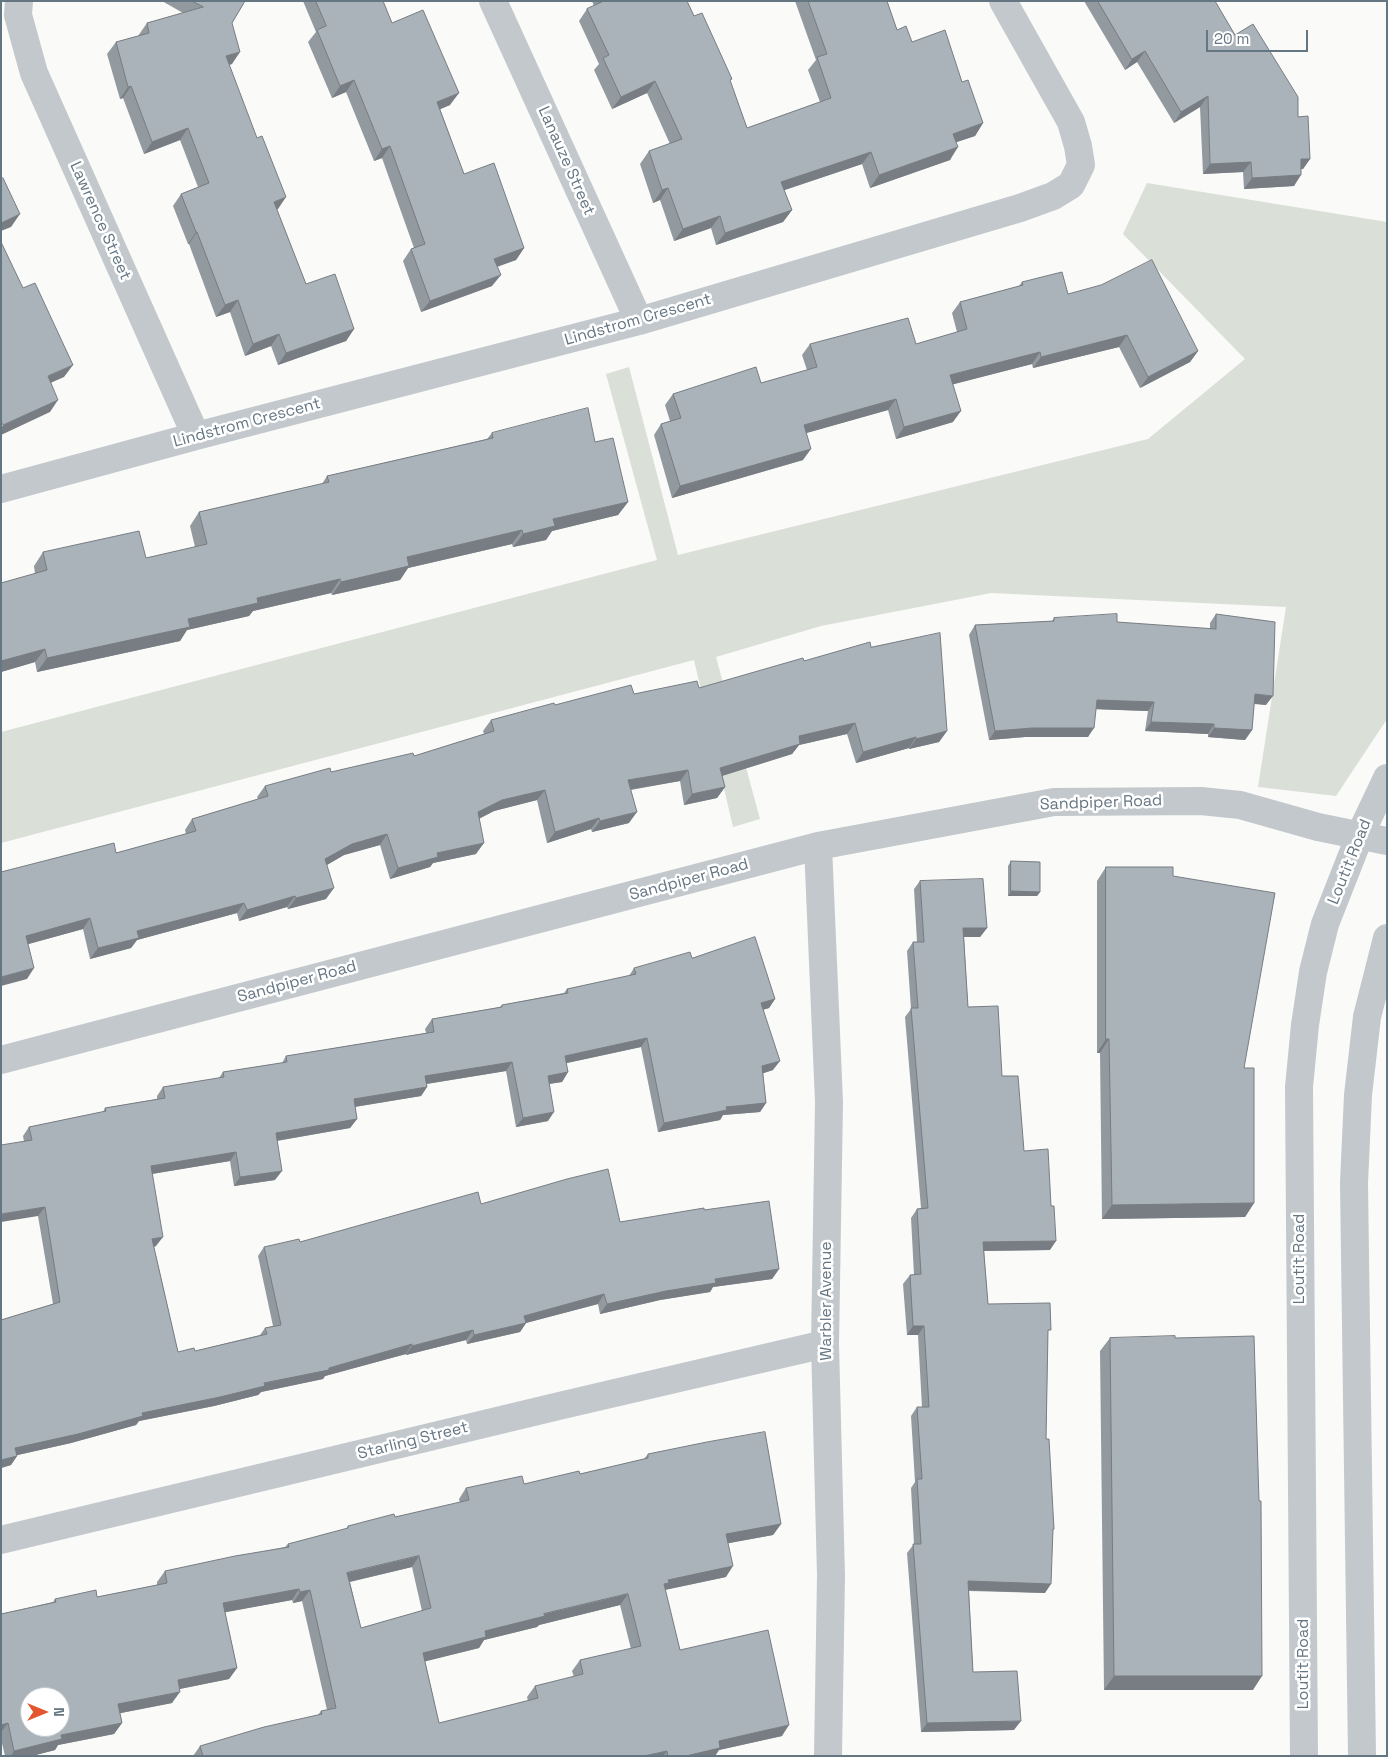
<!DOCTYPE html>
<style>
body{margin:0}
#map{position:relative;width:1388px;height:1757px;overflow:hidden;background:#fafaf8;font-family:"Space Grotesk",sans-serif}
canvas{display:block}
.frame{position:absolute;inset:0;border:2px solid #657683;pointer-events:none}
.north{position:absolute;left:20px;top:1687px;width:50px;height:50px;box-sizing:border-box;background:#fff;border:1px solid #c1c8cd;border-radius:50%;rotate:90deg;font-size:14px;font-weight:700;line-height:20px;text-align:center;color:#657683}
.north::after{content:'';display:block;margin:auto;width:18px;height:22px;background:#e4572e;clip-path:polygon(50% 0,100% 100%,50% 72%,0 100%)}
.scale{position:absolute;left:1206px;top:30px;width:102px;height:22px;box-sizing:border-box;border:2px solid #657683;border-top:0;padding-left:6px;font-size:15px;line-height:18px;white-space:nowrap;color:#657683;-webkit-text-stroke:4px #fff;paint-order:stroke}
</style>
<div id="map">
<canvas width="1388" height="1757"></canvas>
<div class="frame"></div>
<div class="north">N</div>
<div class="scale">20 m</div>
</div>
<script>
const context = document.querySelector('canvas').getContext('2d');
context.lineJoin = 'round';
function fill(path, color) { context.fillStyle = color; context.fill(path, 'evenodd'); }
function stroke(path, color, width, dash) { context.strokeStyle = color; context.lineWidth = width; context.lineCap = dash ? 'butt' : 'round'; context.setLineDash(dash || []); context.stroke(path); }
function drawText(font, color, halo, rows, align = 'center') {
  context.font = font + ' "Space Grotesk",sans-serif'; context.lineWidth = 5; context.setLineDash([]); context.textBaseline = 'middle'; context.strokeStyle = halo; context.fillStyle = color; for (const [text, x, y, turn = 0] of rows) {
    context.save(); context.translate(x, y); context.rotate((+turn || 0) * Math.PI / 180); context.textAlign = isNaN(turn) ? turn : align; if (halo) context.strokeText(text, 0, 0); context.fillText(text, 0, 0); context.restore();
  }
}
fill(new Path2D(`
 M1147,183L1387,222V719L1336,796L1258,787L1286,607L991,593L821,626L716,657L760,819L733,827L694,660L1,843V732L657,560L606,374L629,367L678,555L1148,439L1245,359L1123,234Z`), '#dadfd7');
stroke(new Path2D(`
 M19,1L18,15L34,73L196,436
 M493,1L639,321
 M1,489L196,436L639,321L1020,208L1053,196L1071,185L1081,165L1078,146L1071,122L1003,1
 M818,846L829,1102L825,1344L831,1576L828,1756
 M1,1060L818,846L1054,802L1201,801L1240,805L1318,827L1387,841
 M1,1540L559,1406L825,1344`), '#c3c8cc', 28);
stroke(new Path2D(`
 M1304,1756L1299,1087L1305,1025L1313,972L1325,924L1360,835L1387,778
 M1362,1756L1354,1183L1358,1095L1367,1017L1387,938`), '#c3c8cc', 28);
fill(new Path2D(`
 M162,1H245L232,23V64L229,65L277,210L306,284L354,329L346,341L278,365L271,346L245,356L230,312L216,317L189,244H188L173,206L181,194L198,187L180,140L144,154L123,98L120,99L107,54L116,42L138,36L147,23L183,13Z
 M303,1H383L392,23L450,105L440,109L464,174L524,248L516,260L497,266L492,286L421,312L403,261L411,249L414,248L382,158L374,161L346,92L332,98L308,42L316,32Z
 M592,1H687L694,16L730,82L747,128L820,102L808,70L816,60L795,1H887L897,30L962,82L983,123L975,136L956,142L950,160L870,188L862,164L784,190L792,210L783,222L716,245L711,228L674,241L660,200L653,203L640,164L649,151L670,144L647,93L612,109L594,70L599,64L579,21L587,9L594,6Z
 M1084,1H1215L1235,35L1298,117L1310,159L1303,169H1301L1294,186L1244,189L1243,172L1203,174L1200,107L1174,123L1137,62L1125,70Z
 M1022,282L1068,294L1198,351L1190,362L1140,388L1119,347L1033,368L1032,364L953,384V422L896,439L888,410L806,433L803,460L672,498L654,435L661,424L670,421L665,405L673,394L761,383L807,370L802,355L810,344H916L957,332L952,313L960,302L1019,286Z
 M492,433L595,442L628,502L618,515L552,531L546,540L513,547L512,544L408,568L400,580L332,595L331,593L253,611L249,616L187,630L180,641L37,672L35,662L1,672V583L35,574L34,566L43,552L146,558L195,547L190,526L199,512L322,484L327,476L487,439Z
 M1216,614L1266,705L1254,704L1252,730L1245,740L1208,737V734L1145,731L1148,711L1096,709L1088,737H1025L989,740L969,635L975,625L1052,621L1054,618L1210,629V623Z
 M871,647L947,731L939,742L909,749V748L856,763L847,734L799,745L792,754L722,776L725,787L717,798L684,805L680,781L631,790L629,823L592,832L591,829L547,843L537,800L494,811L479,819L476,854L433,863L430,867L390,879L380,845L344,855L327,865L326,899L288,909L287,907L239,921L237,913L137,940L131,948L90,959L83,929L28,944L27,979L1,872L116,853L186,834L185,830L192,819L258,799L257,797L265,786L414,756L484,734L483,731L491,720L555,705L634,694L699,688L804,661Z
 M1011,861L1040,892L1037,896H1008V866Z
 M1106,867L1173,876L1244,1068L1254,1203L1245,1217L1102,1219L1100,1053H1097V881Z
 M920,881L987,928L980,937H964L968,1007L1002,1076L1024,1151L1050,1250L984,1251L988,1304L1048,1335L1046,1439L1054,1529L1052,1532L1045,1593L969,1591L973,1672L1014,1730L921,1732L907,1553L914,1544L911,1488L915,1482L911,1416L917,1407H922L918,1335H907L903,1284L910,1275H914L911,1218L917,1209L921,1208L905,1017L911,1009L907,951L913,942H917L914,889Z
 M692,958L775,999L769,1008L763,1010L773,1070L763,1073L766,1103L760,1112L723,1115L720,1120L658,1132L641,1047L566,1063L568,1072L562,1082L549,1084L548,1121L516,1127L506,1071L427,1084V1087L421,1096L355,1107L357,1119L350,1128L277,1141L275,1180L234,1186L230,1161L152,1174L156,1246L154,1247L178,1352L195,1351L260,1335L265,1328L273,1326L258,1256L264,1247L300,1242L481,1204L620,1222L704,1210L779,1269L772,1279L713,1287L710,1292L660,1300L600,1314L598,1304L526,1323L520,1332L467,1344L466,1340L406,1355V1354L325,1376L323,1379L261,1392L258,1395L214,1406L139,1421L136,1425L71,1443L17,1455V1456L11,1465L1,1468V1320L53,1304L38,1216L23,1136L29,1127L103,1112L105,1108L157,1099V1096L163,1087L219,1078L223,1072L282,1063L286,1056L426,1033L425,1029L432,1019L500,1007L502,1005L564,993L567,989L629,976L634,968Z
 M1110,1338L1253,1690H1104L1100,1351Z
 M648,1454L781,1524L773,1535L728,1543L726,1577L665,1590L680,1650L782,1736L719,1750L715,1756H193L200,1746L318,1715L321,1711L327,1710L302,1601L293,1603L292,1600L225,1612L237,1668L229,1679L179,1689L172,1703L120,1713L122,1723L114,1734L58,1745L55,1750L32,1756H5L1,1739V1614L53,1602L55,1599L97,1597L157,1585V1582L165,1571L285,1547L288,1544L346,1529L348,1526L395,1517L460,1503L459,1499L466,1488L524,1484L580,1474L644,1459ZM412,1567L422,1611L361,1628L350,1582ZM620,1605L631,1649L580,1660L572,1671L574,1677L535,1686L527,1697L528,1701L439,1723L425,1661L479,1648L484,1640L537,1627L539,1625Z`), '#929a9f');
fill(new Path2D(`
 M1145,51L1137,62L1125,70L1132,59Z
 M240,52L232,64L217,68L226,56Z
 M354,80L346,92L332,98L340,86Z
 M655,81L647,93L612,109L621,97Z
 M131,86L123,98L120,99L128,87Z
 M459,93L450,105L429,114L437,102Z
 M1208,96L1200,107L1174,123L1181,112Z
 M983,123L975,136L945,146L953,134Z
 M188,128L180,140L144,154L152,142Z
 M390,146L382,158L374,161L382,149Z
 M958,147L950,160L870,188L879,175Z
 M871,152L862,164L773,194L781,182Z
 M1301,159H1310L1303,169L1293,170Z
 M1251,162L1243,172L1203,174L1210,164Z
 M1301,175L1294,186L1244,189L1252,178Z
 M668,188L660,200L653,203L662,190Z
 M286,197L278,209L266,214L274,202Z
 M792,210L783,222L716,245L725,233Z
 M20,214L11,227L1,231V223Z
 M720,216L711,228L674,241L683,229Z
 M196,232H197L189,244H188Z
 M524,248L516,260L486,271L494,259Z
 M501,275L492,286L421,312L430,301Z
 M238,300L230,312L216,317L225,305Z
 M354,329L346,341L278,365L286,353Z
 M279,334L271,346L245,356L253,344Z
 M1127,335L1119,347L1033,368L1041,357Z
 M1198,351L1190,362L1140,388L1148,377Z
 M1040,352L1032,364L943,387L950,375Z
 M73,365L64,377L39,388L48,376Z
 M896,399L888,410L796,436L804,425Z
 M58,400L50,412L1,435V428L3,425Z
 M961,411L953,422L896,439L904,427Z
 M811,449L803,460L672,498L680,486Z
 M628,502L618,515L552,531L546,540L513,547L523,534L553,519Z
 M522,530L512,544L408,568L400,580L332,595L341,582L407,557Z
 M340,579L331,593L253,611L249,616L187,630L180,641L37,672L47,658L188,619L257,598Z
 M45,649L35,662L1,672V661Z
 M1255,694L1273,696L1266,705L1249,703Z
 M1097,700L1154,702L1148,711L1090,709Z
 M1151,722L1214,724L1208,734L1145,731Z
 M855,723L847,734L799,745L792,754L712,779L720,768L799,736Z
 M1032,728H1094L1088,737H1025L989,740L995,731Z
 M1214,728L1252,730L1245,740L1208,737Z
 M947,731L939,742L909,749L916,739Z
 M916,737L909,748L856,763L863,752Z
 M688,770L680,781L621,791L628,780Z
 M725,787L717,798L684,805L692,794Z
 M545,790L537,800L494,811L470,823L478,812L502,800Z
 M637,812L629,823L592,832L600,821Z
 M599,818L591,829L547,843L555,832Z
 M387,834L380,845L344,855L318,870L325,859L352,844Z
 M484,843L476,854L433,863L430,867L390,879L398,868L437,853Z
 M334,888L326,899L288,909L296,898Z
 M1011,891L1040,892L1037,896H1008Z
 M295,896L287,907L239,921L247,910Z
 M244,903L237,913L137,940L131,948L90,959L98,948L137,931Z
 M90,918L83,929L18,947L26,936Z
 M963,928H987L980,937H957Z
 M34,968L27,979L1,986V977Z
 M775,999L769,1008L754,1012L761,1003Z
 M647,1038L641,1047L558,1065L565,1056Z
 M1106,1039H1109L1100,1053H1097Z
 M780,1061L773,1070L755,1076L762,1066Z
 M512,1062L506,1071L419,1085L425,1076Z
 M568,1072L562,1082L541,1085L548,1076Z
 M427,1087L421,1096L347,1108L354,1099Z
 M766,1103L760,1112L723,1115L720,1120L658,1132L664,1123L726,1107Z
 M554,1112L548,1121L516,1127L523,1118Z
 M357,1119L350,1128L269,1142L276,1133Z
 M236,1152L230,1161L145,1175L151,1166Z
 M282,1171L275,1180L234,1186L240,1177Z
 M1254,1203L1245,1217L1102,1219L1112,1205Z
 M45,1207L38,1216L1,1222V1214Z
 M163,1237L156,1246L146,1248L152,1239Z
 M1056,1241L1050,1250L977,1251L983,1242Z
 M779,1269L772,1279L713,1287L710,1292L660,1300L600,1314L607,1304L715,1279Z
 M604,1294L598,1304L518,1325L524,1316Z
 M526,1323L520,1332L467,1344L474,1335Z
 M913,1326H924L918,1335H907Z
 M473,1330L466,1340L406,1355L412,1346Z
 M412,1344L406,1354L325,1376L323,1379L261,1392L258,1395L214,1406L139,1421L136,1425L71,1443L9,1457L15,1448L142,1413L329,1368Z
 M17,1456L11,1465L1,1468V1460Z
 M781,1524L773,1535L719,1545L726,1534Z
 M419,1556L412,1567L340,1584L347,1573Z
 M733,1566L726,1577L664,1590V1584L668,1580Z
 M968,1581L1051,1584L1045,1593L962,1590Z
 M299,1589L292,1600L216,1614L223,1603Z
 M310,1590L302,1601L293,1603L300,1592Z
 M628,1594L620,1605L539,1625L537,1627L484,1640L479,1648L415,1664L423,1653L485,1631L544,1614Z
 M237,1668L229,1679L170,1691L178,1680Z
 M1114,1676H1262L1253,1690H1104Z
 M180,1692L172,1703L111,1715L118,1704Z
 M1021,1721L1014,1730L921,1732L927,1723Z
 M8,1723L1,1732V1725Z
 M122,1723L114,1734L58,1745L55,1750L32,1756H11L14,1751L61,1735Z
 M789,1725L782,1736L719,1750L715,1756H686L719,1741Z
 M667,1751L663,1756H644Z`), '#777d82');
const building = new Path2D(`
 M192,1H245L232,23L240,52L226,56L257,138L262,136L286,197L274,202L306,284L335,274L354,329L286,353L279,334L253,344L238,300L225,305L197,232H196L181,194L209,183L188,128L152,142L131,86L128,87L116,42L149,33L147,23L203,7Z
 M316,1H383L392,23L423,10L459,93L437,102L464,174L494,163L524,248L494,259L501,275L430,301L411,249L425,244L390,146L382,149L354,80L340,86L317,30L326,26Z
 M604,1H687L694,16L702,13L732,79L730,80L747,128L831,98L817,57L827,54L808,1H887L897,30L906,26L912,42L945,30L962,82L968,80L983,123L953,134L958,147L879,175L871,152L781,182L792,210L725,233L720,216L683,229L668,188L662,190L649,151L682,139L655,81L621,97L603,58L609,55L587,9Z
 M1098,1H1215L1235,35L1253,24L1298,97V117L1308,116L1310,159H1301V175L1252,178L1251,162L1210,164L1208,96L1181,112L1145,51L1132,59Z
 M3,178L20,214L1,223V179Z
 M1,242L23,288L35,283L73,365L48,376L58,400L3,425L1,421Z
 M1152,260L1198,351L1148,377L1127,335L1041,357L1040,352L950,375L961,411L904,427L896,399L804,425L811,449L680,486L661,424L681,418L673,394L756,367L761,383L817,367L810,344L908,318L916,344L967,329L960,302L1023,285L1022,282L1062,272L1068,294L1101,285Z
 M588,408L595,442L613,438L628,502L553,519L555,526L523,534L522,530L407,557L409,566L341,582L340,579L257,598L258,603L188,619L190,627L47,658L45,649L1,661V583L47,570L43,552L139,531L146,558L207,544L199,512L329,482L327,476L493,438L492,433Z
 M1117,614V622L1216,629V614L1275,622L1273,696L1255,694L1252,730L1214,728V724L1151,722L1154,702L1097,700L1094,728H1032L995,731L975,625L1054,621V618Z
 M940,633L947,731L916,739V737L863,752L855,723L799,736L800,744L720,768L725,787L692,794L688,770L628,780L637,812L600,821L599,818L555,832L545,790L502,800L478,812L484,843L437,853L438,857L398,868L387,834L352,844L325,859L334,888L296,898L295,896L247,910L244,903L137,931L139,938L98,948L90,918L26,936L34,968L1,977V872L114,843L116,853L196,831L192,819L268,796L265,786L330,768L331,772L413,753L414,756L494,731L491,720L554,703L555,705L631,685L634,694L697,681L699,688L803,658L804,661L870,642L871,647Z
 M1011,861L1040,862V892L1011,891Z
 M1106,867H1173V876L1275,893L1244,1068H1254V1203L1112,1205L1109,1039H1106Z
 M983,879L987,928H963L968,1007L998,1006L1002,1076H1018L1024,1151L1048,1149L1051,1206H1054L1056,1241L983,1242L988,1304L1050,1303L1051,1330H1048L1046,1439H1049L1054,1529H1053L1051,1584L968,1581L973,1672L1017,1671L1021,1721L927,1723L913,1544H921L917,1479H922L917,1407H929L924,1326H913L910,1275L921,1274L917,1209L928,1208L911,1008H918L913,942H924L920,881Z
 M755,937L775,999L761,1003L780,1061L762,1066L766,1103L726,1107L727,1110L664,1123L647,1038L565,1056L568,1072L548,1076L554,1112L523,1118L512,1062L425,1076L427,1087L354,1099L357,1119L276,1133L282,1171L240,1177L236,1152L151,1166L163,1237L152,1239L178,1352L194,1348L195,1351L267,1334L265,1328L281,1325L264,1247L299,1239L300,1242L478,1192L481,1204L567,1179L608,1169L620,1222L704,1208V1210L769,1201L779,1269L715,1279L716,1283L666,1291L607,1304L604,1294L524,1316L526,1323L474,1335L473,1330L412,1346V1344L329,1368V1370L264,1383L265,1386L220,1397L142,1413L143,1416L78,1434L15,1448L17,1456L1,1460V1320L60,1302L45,1207L1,1214V1145L32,1140L29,1127L106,1111L105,1108L165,1098L163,1087L224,1077L223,1072L287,1062L286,1056L434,1032L432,1019L502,1007V1005L568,993L567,989L636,974L634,968L690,952L692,958Z
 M1175,1336V1338L1254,1336L1259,1501H1261L1262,1676H1114L1110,1338Z
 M765,1432L781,1524L726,1534L733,1566L668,1580L669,1583L664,1584L680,1650L768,1630L789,1725L719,1741L720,1748L686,1756H668L667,1751L644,1756H203L200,1746L264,1727L322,1714L321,1711L336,1708L310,1590L300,1592L299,1589L223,1603L237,1668L178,1680L180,1692L118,1704L122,1723L61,1735L62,1739L14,1751L8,1723L1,1725V1614L56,1602L55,1599L96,1590L97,1597L167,1583L165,1571L235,1556L289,1547L288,1544L348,1528V1526L394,1514L395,1517L469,1500L466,1488L522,1476L524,1484L579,1471L580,1474L648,1458V1454L707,1442ZM419,1556L431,1608L361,1628L347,1573ZM628,1594L641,1646L580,1660L583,1674L535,1686L538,1698L439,1723L423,1653L486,1637L485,1631L545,1616L544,1614ZM30,1697H60V1727H30Z`);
fill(building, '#aab3b9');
stroke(building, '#777d82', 1);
drawText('16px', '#657683', '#fff', [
 ["Lanauze Street",566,161,66],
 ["Lawrence Street",100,221,66],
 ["Lindstrom Crescent",638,320,-16],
 ["Lindstrom Crescent",247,423,-15],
 ["Sandpiper Road",1101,803,-2],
 ["Loutit Road",1350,862,-68],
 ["Sandpiper Road",689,880,-15],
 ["Sandpiper Road",297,982,-15],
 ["Loutit Road",1300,1259,-90],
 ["Warbler Avenue",827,1301,-90],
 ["Starling Street",413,1441,-14],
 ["Loutit Road",1304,1664,-90]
]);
</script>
